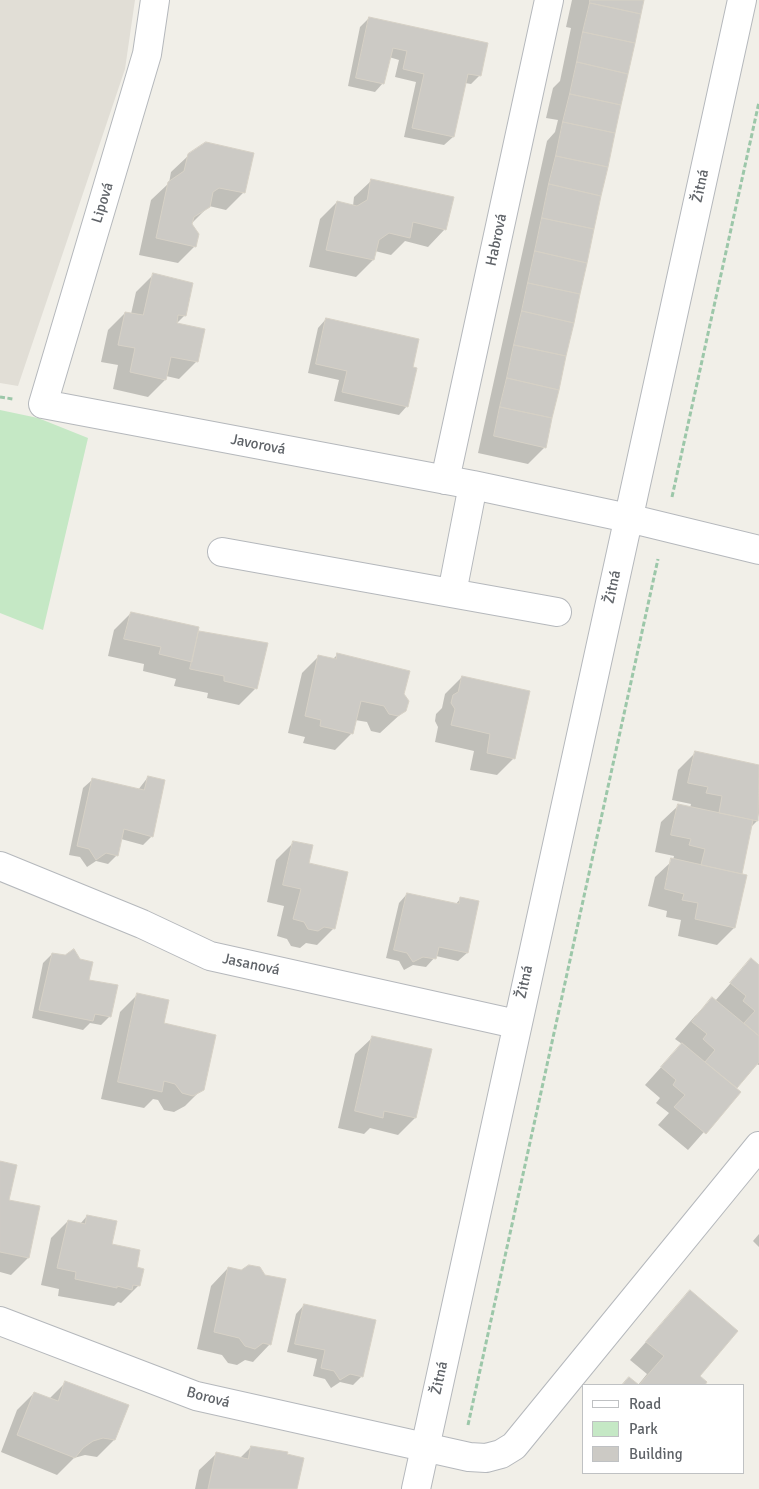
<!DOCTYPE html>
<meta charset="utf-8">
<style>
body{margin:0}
#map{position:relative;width:759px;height:1489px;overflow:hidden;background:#f1efe8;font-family:Signika,sans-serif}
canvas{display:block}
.legend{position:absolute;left:582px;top:1384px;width:162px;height:90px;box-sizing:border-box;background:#fff;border:1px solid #bfc1c3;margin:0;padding:6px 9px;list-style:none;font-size:15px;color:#5f6368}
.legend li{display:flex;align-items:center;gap:10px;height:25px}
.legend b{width:25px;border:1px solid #bfc1c3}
</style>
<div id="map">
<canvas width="759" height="1489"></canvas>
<ul class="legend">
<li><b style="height:6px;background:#fff"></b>Road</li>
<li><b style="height:14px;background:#c5e8c5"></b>Park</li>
<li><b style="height:14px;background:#cccac5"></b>Building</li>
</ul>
</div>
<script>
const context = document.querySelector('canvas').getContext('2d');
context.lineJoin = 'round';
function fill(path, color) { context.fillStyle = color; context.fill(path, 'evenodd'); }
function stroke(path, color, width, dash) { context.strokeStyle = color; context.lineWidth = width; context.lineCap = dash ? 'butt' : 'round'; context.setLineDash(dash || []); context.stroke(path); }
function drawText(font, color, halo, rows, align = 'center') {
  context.font = font + ' Signika,sans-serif'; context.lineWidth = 4; context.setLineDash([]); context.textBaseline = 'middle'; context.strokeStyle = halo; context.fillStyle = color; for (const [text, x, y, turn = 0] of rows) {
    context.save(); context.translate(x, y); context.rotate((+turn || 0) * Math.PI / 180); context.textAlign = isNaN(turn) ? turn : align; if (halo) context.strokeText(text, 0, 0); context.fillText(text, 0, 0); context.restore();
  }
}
fill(new Path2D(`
 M0,0H135L125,69L18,386L0,383Z`), '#e1ded6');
fill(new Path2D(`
 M0,410L38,418L88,438L43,630L0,613Z`), '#c5e8c5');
fill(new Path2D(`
 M572,0H643L545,447L528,464L478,453L547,141L555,132L558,120L546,118L553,88L560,81L571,28L566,27Z
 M369,18L480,75L471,84L465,83L453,137L444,145L404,137L416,82L395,77L399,60L389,57L383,83L375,92L348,86L360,27Z
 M189,155L244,192L226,210L209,206L191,224L195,246L178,263L139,255L151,200L169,183L171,172Z
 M372,180L445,229L428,247L405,241L391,255L375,251L373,260L356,277L309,267L320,219L337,202L353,206L354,197Z
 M153,275L185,315L176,324L204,330L196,362L179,379L166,376L165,380L148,397L113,389L118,365L101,362L108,330L125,313L131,314L136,292Z
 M326,319L412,368L407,406L399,415L334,401L339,380L308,373L318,328Z
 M131,613L197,632L266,644L256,688L239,705L207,698L208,693L174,686L176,679L143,671L144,664L108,656L114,630Z
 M338,654L405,710L380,733L371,731L367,722L355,720L352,733L335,750L303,743L305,737L288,733L302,673L319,656L333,659Z
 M462,677L514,758L497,775L470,770L474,751L435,742L438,727L435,721L436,714L442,708L445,694Z
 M695,753L759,767V813L757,821L750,828L740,874L734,928L717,945L678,936L681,920L666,917L667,911L648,906L655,877L673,860L674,856L655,852L661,822L679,805L690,808L691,804L672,800L678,770Z
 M148,777L152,836L143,845L121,839L117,855L108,864L96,861L87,867L80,857L69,855L83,788L92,780L138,790Z
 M294,842L307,864L334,928L317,945L306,943L300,948L291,946L287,939L277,936L284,906L267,902L276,860Z
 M407,894L455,905L461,898L467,953L458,961L436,956L426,967L413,965L404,970L399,961L386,958L399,903Z
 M52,954L88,981L110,1016L101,1025L90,1023L83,1030L32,1018L43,963Z
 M751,960L759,966V1065L756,1064L735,1089L739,1092L688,1150L658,1125L669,1113L656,1103L660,1098L645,1085L682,1044L675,1039L695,1016L712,999L715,1001Z
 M138,994L202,1089L185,1106L174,1112L164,1110L158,1100L153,1099L144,1108L101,1099L120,1012Z
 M373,1037L415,1118L398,1135L370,1128L364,1134L338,1128L355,1054Z
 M0,1162L8,1201L28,1258L11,1275L0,1272Z
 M87,1216L111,1245L135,1268L139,1285L121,1303L118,1302L114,1306L58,1296L59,1289L41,1285L51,1238L68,1221L80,1224Z
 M759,1234V1247L753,1241Z
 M228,1268L270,1344L253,1362L245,1360L237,1365L228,1363L222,1355L197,1349L211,1286Z
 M690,1292L699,1377L706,1382L703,1385H638L647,1374L630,1360Z
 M304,1305L362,1376L353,1385L340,1382L331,1388L325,1379L313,1376L317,1359L287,1352L296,1314Z
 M66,1382L114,1440L97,1457L85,1455L74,1458L57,1475L1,1452L17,1410L34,1393L49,1399Z
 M251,1447L296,1489H195L199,1470L217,1453L240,1458Z`), '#0003');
const building = new Path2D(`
 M590,0H644L641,14L590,3Z
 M590,3L641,14L635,43L583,32Z
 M369,17L488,43L481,76L468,74L454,137L412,128L424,74L403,69L407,51L393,48L384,84L356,78Z
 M583,32L635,43L628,74L577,62Z
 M577,62L628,74L621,105L570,94Z
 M570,94L621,105L615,133L563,122Z
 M563,122L615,133L608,167L556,156Z
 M206,142L254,153L245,193L219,188L213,192L210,207L194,217L192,224L199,234L196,247L156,238L168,182L184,171L188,154Z
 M556,156L608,167L601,196L549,184Z
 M371,179L454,197L446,230L413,222L410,238L389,233L379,240L374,260L326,250L337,201L357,206L367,200Z
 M549,184L601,196L594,229L542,218Z
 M542,218L594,229L587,263L535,251Z
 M535,251L587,263L580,294L528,283Z
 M153,273L193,283L186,316L178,315L177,323L205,329L198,362L171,357L166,380L130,372L135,348L118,345L125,312L143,315Z
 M528,283L580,294L574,323L522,311Z
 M522,311L574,323L566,356L514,345Z
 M326,318L419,339L413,367L417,368L408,407L342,392L347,371L316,364Z
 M514,345L566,356L559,390L507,378Z
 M507,378L559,390L552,418L500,407Z
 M500,407L552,418L546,448L494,436Z
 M131,612L199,627L192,662L159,654L161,647L124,639Z
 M199,631L268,643L257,689L224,681V676L190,669Z
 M337,653L410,671L404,694L409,701L406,711L398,716L389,714L384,706L361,701L353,734L320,726L321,720L305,716L318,655L336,659Z
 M462,676L530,691L515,759L487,753L490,734L451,725L455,709L451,703L453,695L458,692Z
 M695,751L759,765L758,821L719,813L722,796L706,793L708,787L688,783Z
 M148,776L165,780L153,837L124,829L118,856L106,853L96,860L89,849L77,846L92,778L144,790Z
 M678,804L753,820L742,874L701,865L705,849L689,845L691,839L671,835Z
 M293,841L313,845L309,863L348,872L335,929L324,927L318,931L308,929L304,922L293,919L301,889L283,885Z
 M671,858L747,875L735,928L695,919L698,903L682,900L684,894L665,889Z
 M407,893L459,904L460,897L479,901L468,953L439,947L436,959L423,957L413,962L407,953L394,950Z
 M74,949L80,959L93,962L89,980L118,985L111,1017L95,1014L93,1021L39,1010L52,953L65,955Z
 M751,958L759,965V1036L744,1023L755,1011L743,1001L746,996L730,983Z
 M137,993L169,1000L164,1023L216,1035L204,1090L193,1096L182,1093L175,1084L164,1081L162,1092L118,1082Z
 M712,997L759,1036V1062L737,1088L705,1062L715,1050L703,1039L707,1034L692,1022Z
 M372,1036L432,1049L416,1118L384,1111L383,1118L355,1111Z
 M682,1043L741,1092L706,1134L674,1107L685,1095L673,1085L676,1080L661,1067Z
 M0,1161L17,1165L9,1200L40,1206L29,1258L0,1252Z
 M87,1215L117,1221L112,1244L140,1250L137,1267L144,1269L140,1286L133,1285L132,1290L117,1286V1288L75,1279L76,1272L57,1268L68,1220L85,1224Z
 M249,1265L260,1267L265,1275L286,1279L271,1345L263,1343L255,1349L245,1346L239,1338L214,1332L228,1267L241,1270Z
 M690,1290L738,1331L700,1376L707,1382L705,1385H639L664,1356L646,1342Z
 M304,1304L376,1320L363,1377L350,1374L340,1380L334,1371L321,1368L325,1350L295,1344Z
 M629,1377L639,1385H622Z
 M65,1381L129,1405L115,1440L103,1438L93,1441L83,1448L75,1458L17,1435L34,1392L58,1401Z
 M251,1446L288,1452L287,1454L304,1458L297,1489H208L216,1452L248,1459Z`);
fill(building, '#cccac5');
stroke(building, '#d6d1c6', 1);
const minor = new Path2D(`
 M155,0L147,54L43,404L473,485L628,518L759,550
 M445,480L549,0
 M222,552L557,612
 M452,593L473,485
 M0,866L142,924L210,956L516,1024
 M0,1321L196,1396L469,1457L486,1458L501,1454L514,1446L759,1146
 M416,1489L742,0`);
stroke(minor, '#b5b8bc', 30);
stroke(new Path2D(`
 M0,397L13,399
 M672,497L759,102
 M468,1425L658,559`), '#9cc7a9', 3, [5, 2.5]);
stroke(minor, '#fff', 28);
drawText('15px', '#5f6368', '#fff', [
 ["Žitná",701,186,-78],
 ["Lipová",103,203,-73],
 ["Habrová",497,240,-78],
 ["Javorová",258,445,11],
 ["Žitná",613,587,-78],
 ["Jasanová",251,965,12],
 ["Žitná",525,982,-78],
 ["Žitná",440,1378,-78],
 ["Borová",208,1398,15]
]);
</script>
